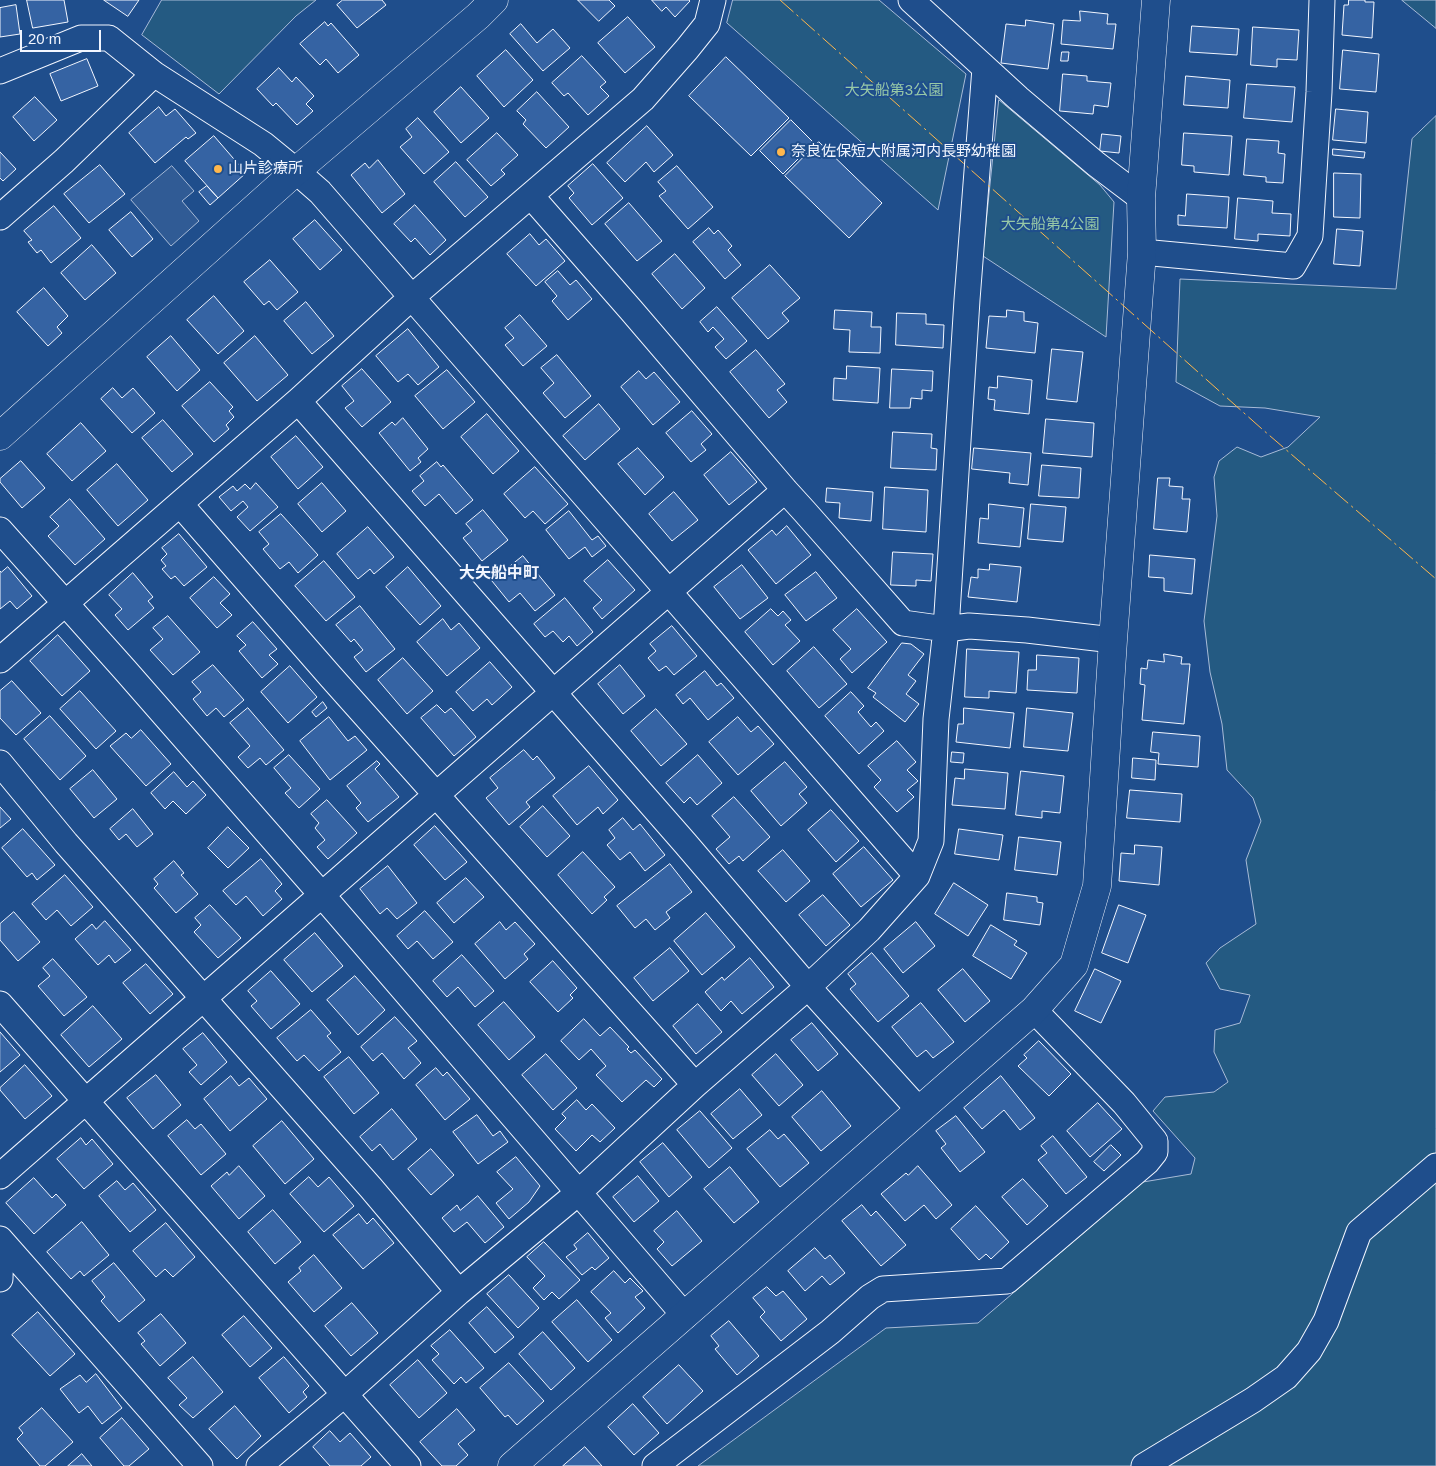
<!DOCTYPE html>
<meta charset="utf-8">
<style>
body{margin:0}
#map{position:relative;width:1436px;height:1466px;overflow:hidden;background:#1f4e8c;font-family:Helvetica,sans-serif}
canvas{display:block}
.scale{position:absolute;left:20px;top:30px;width:81px;height:22px;box-sizing:border-box;border:2px solid #f2f6ff;border-top:0;padding-left:6px;font-size:15px;line-height:18px;white-space:nowrap;color:#f2f6ff;-webkit-text-stroke:4px #1f4e8c;paint-order:stroke}
</style>
<div id="map">
<canvas width="1436" height="1466"></canvas>
<div class="scale">20 m</div>
</div>
<script>
const context = document.querySelector('canvas').getContext('2d');
context.lineJoin = 'round';
function fill(path, color) { context.fillStyle = color; context.fill(path, 'evenodd'); }
function stroke(path, color, width, dash) { context.strokeStyle = color; context.lineWidth = width; context.lineCap = dash ? 'butt' : 'round'; context.setLineDash(dash || []); context.stroke(path); }
function drawText(font, color, halo, rows, align = 'center') {
  context.font = font + ' Helvetica,"Noto Sans JP",sans-serif'; context.lineWidth = 4; context.setLineDash([]); context.textBaseline = 'middle'; context.strokeStyle = halo; context.fillStyle = color; for (const [text, x, y, turn = 0] of rows) {
    context.save(); context.translate(x, y); context.rotate((+turn || 0) * Math.PI / 180); context.textAlign = isNaN(turn) ? turn : align; if (halo) context.strokeText(text, 0, 0); context.fillText(text, 0, 0); context.restore();
  }
}
const green = new Path2D(`
 M162,0H316L296,16L219,94L142,35Z
 M733,0H879L966,74L938,210L727,23Z
 M1402,0H1436V28Z
 M999,100L1100,185L1114,202L1106,337L983,256Z
 M1436,116V1466H698L886,1328L978,1323L1143,1182L1191,1174L1195,1158L1153,1111L1165,1097L1214,1092L1228,1082L1214,1052L1215,1030L1240,1023L1250,995L1220,989L1206,963L1220,948L1256,924L1246,860L1261,821L1253,798L1227,770L1222,724L1210,672L1204,621L1217,516L1214,477L1219,461L1237,447L1261,457L1288,447L1320,417L1265,408L1220,406L1176,382L1180,279L1396,289L1412,139Z`);
fill(green, '#245a82');
stroke(green, '#a8bbd7', 1);
const parking = new Path2D(`
 M172,166L194,191L182,201L199,221L171,246L131,200Z`);
fill(parking, '#305b95');
stroke(parking, '#a8bbd7', 1);
const building = new Path2D(`
 M27,0H64L68,22L33,28Z
 M104,0H139L128,16Z
 M343,0H382L386,5L357,28L337,5Z
 M578,0H609L615,6L599,21Z
 M652,0H689L690,1L675,17L666,7L662,11Z
 M1349,0H1365V2H1374L1372,38L1342,35L1344,5H1348Z
 M16,5L20,34L0,37V8Z
 M1080,11L1108,14L1107,24H1116L1113,49L1061,44L1063,20L1080,21Z
 M628,17L655,47L625,73L598,43Z
 M1026,20L1054,24L1048,69L1001,63L1006,24L1025,26Z
 M325,22L328,26L331,23L359,55L338,73L326,59L320,65L300,44Z
 M521,24L537,43L553,29L570,48L543,71L510,34Z
 M1192,26L1239,29L1237,55L1190,52Z
 M1253,27L1299,30L1297,60L1277,59V67L1251,65Z
 M506,50L533,80L504,107L477,76Z
 M1343,50L1379,54L1376,92L1340,89Z
 M1062,52H1069L1068,61H1061Z
 M582,56L606,82L600,87L609,96L588,115L568,93L564,96L552,83Z
 M726,57L789,118L751,156L689,96Z
 M87,59L98,86L61,101L50,74Z
 M279,68L292,82L296,77L314,96L306,104L313,111L297,125L276,103L273,106L257,89Z
 M1063,74L1087,76V81L1111,83L1108,107L1094,105L1093,114L1060,111Z
 M1186,76L1230,80L1228,108L1184,105Z
 M1247,84L1295,87L1292,122L1244,118Z
 M461,87L489,118L461,143L434,112Z
 M537,92L569,127L546,148L523,124L526,120L517,111Z
 M35,97L57,120L34,141L13,117Z
 M159,107L166,116L175,109L196,133L188,139L186,137L155,163L129,133Z
 M1336,109L1368,112L1366,143L1333,140Z
 M418,118L449,152L424,174L400,147L412,137L406,129Z
 M791,120L814,143L783,174L760,151Z
 M647,126L673,155L654,172L646,162L625,182L607,163Z
 M497,133L518,155L501,170L505,174L491,186L467,160Z
 M1184,133L1232,136L1229,175L1194,172V166L1182,165Z
 M1102,134L1121,136L1119,153L1100,151Z
 M214,136L246,173L218,198L185,161Z
 M1247,139L1279,141L1278,153L1285,154L1283,183L1266,182V177L1244,175Z
 M819,142L882,203L849,238L785,176Z
 M1333,149L1365,152L1364,158L1333,155Z
 M0,152L16,169L3,181L0,178Z
 M378,160L405,194L382,213L351,175L365,163L369,168Z
 M456,162L488,197L465,217L434,182Z
 M593,164L623,198L592,225L569,198L574,193L568,186Z
 M100,165L125,194L89,223L64,194Z
 M677,166L713,207L688,229L659,196L666,191L658,182Z
 M1334,173L1361,174L1360,218L1334,217Z
 M207,186L218,198L210,205L199,192Z
 M1187,194L1229,197L1227,228L1178,225V215L1185,216Z
 M1238,198L1273,201L1272,213L1291,214L1290,236L1258,234V241L1235,239Z
 M629,203L662,241L637,261L605,224Z
 M415,205L446,240L430,255L415,238L411,242L394,224Z
 M54,206L81,238L51,263L41,250L37,253L28,242L32,240L24,231Z
 M131,212L153,239L132,257L109,230Z
 M315,220L342,250L320,270L293,239Z
 M709,228L714,234L718,230L732,246L728,250L741,265L725,279L693,242Z
 M1337,229L1363,231L1360,266L1334,264Z
 M530,234L539,245L546,239L565,261L536,286L507,254Z
 M92,245L116,273L85,300L61,273Z
 M675,254L705,288L682,309L652,274Z
 M270,260L298,292L277,310L269,301L264,305L244,282Z
 M770,265L800,298L782,313L789,321L768,339L732,298Z
 M558,271L570,285L576,280L592,299L568,320L552,301L557,296L545,282Z
 M44,288L68,316L57,327L62,333L48,346L17,312Z
 M214,296L244,331L218,354L187,320Z
 M306,302L334,336L312,354L284,321Z
 M717,307L747,341L726,359L715,347L724,339L713,327L708,332L700,322Z
 M835,310L872,312L871,327H881L880,353L849,352L850,330L834,329Z
 M1007,310L1024,312V321L1038,323L1035,353L986,348L989,316L1006,317Z
 M897,313L926,314V324L944,325L943,348L896,345Z
 M520,315L547,346L523,366L505,345L514,338L505,328Z
 M408,329L439,367L418,385L408,374L398,382L376,356Z
 M171,336L200,370L177,391L147,357Z
 M255,336L288,375L257,401L224,363Z
 M1052,349L1083,352L1077,402L1047,399Z
 M756,350L785,384L777,390L787,402L769,418L730,372Z
 M557,355L591,396L565,418L543,393L554,383L541,368Z
 M847,366L880,368L878,403L833,400L834,378L846,379Z
 M362,369L391,402L362,427L345,408L354,401L342,386Z
 M892,369L933,371L932,391L922,390V399L911,398L910,408H890Z
 M447,370L475,402L443,429L415,396Z
 M639,371L646,379L654,372L680,402L653,425L621,387Z
 M998,376L1032,380L1029,414L994,410L995,400L988,399L989,387L997,388Z
 M210,382L233,407L229,411L234,417L226,425L229,429L214,442L182,406Z
 M113,388L122,398L133,388L155,413L132,433L101,399Z
 M599,404L620,429L585,460L563,436Z
 M692,411L712,434L701,444L706,450L691,462L666,433Z
 M487,414L519,451L493,474L461,437Z
 M403,418L428,449L418,458L421,462L410,471L379,433L392,422L395,425Z
 M1046,419L1094,423L1092,457L1043,453Z
 M163,420L193,454L172,472L142,438Z
 M81,423L106,451L72,481L47,454Z
 M893,432L932,434L931,448L937,449L936,470L891,468Z
 M296,436L323,467L298,489L271,457Z
 M638,448L664,477L645,495L618,464Z
 M974,448L1031,453L1028,485L1009,483L1010,473L972,469Z
 M731,452L757,482L729,505L704,475Z
 M21,461L45,488L22,508L0,482V479Z
 M437,462L441,467L443,465L473,500L456,514L439,494L425,506L412,491L424,481L420,476Z
 M117,464L148,500L118,526L87,490Z
 M1042,465L1081,468L1079,498L1039,496Z
 M535,467L568,504L545,524L533,511L525,518L504,494Z
 M1158,478H1170L1169,486L1183,487L1182,499H1190L1187,532L1154,529Z
 M256,483L278,507L250,531L237,517L248,507L243,501L231,511L219,497L233,486L237,491L245,484L250,489Z
 M322,483L346,511L322,532L298,504Z
 M885,487L928,490L926,532L883,529Z
 M827,488L873,492L871,521L839,518L840,503L826,502Z
 M674,492L698,520L672,541L649,514Z
 M70,499L105,539L75,565L48,536L59,526L50,517Z
 M989,504L1024,508L1020,547L978,543L980,518L988,519Z
 M1031,504L1066,507L1063,542L1028,539Z
 M483,510L508,540L482,561L463,538L472,531L466,524Z
 M569,511L592,540L598,536L606,546L592,557L585,547L569,559L546,530Z
 M281,514L318,555L298,573L289,562L280,569L263,549L269,544L259,532Z
 M787,526L811,555L776,584L748,550L772,530L776,535Z
 M368,527L394,557L374,574L370,569L358,579L337,554Z
 M179,534L207,567L184,586L175,576L171,579L162,569L166,566L161,560L167,554L162,548Z
 M893,552L933,554L931,581L916,580V586L891,585Z
 M1150,555L1195,559L1192,594L1164,591V578L1149,577Z
 M523,556L555,595L535,611L520,593L509,602L492,581Z
 M608,560L635,590L602,619L593,608L602,600L584,581Z
 M324,561L355,597L326,621L295,586Z
 M990,564L1021,567L1017,602L968,597L971,577L978,578V569L989,570Z
 M742,565L768,598L740,619L714,587Z
 M8,567L32,596L17,609L10,601L0,609V571L1,572Z
 M408,567L441,606L420,625L386,587Z
 M816,572L837,598L806,621L785,595Z
 M133,573L153,597L148,601L154,608L128,630L115,615L122,609L109,595Z
 M214,577L230,594L220,603L232,615L217,628L190,598Z
 M565,598L593,632L577,646L569,636L563,642L553,631L545,637L534,624Z
 M360,606L395,649L366,672L354,657L363,650L354,639L351,642L336,625Z
 M771,609L778,616L783,611L791,620L785,625L800,641L773,665L745,632Z
 M857,609L887,642L852,673L840,659L851,649L833,630Z
 M168,616L200,652L173,675L150,650L163,639L153,628Z
 M443,619L451,630L459,623L480,648L447,676L417,642Z
 M253,622L277,649L269,655L278,664L262,678L239,651L246,645L237,636Z
 M672,626L697,656L674,675L666,666L659,671L648,658L656,651L650,644Z
 M58,635L90,671L62,696L30,661Z
 M902,643L911,644L924,654L908,675L916,681L906,694L919,704L905,722L873,697L876,693L868,688Z
 M814,647L847,684L819,708L787,671Z
 M967,649L1019,652L1016,693L989,691V698L965,697Z
 M1164,654L1182,657L1181,664H1190L1184,724L1142,720L1145,685L1140,684L1141,668L1147,669L1148,660L1164,662Z
 M1037,655L1079,658L1077,693L1027,690L1028,670H1036Z
 M403,658L433,691L407,714L378,680Z
 M490,662L512,687L492,705L487,699L473,711L456,692Z
 M213,665L244,700L224,717L216,708L207,716L193,699L201,692L192,682Z
 M620,665L645,696L623,714L598,684Z
 M290,666L317,697L288,723L261,692Z
 M705,671L717,686L721,683L734,698L708,720L690,698L683,704L676,695Z
 M12,681L41,713L16,735L0,718V691Z
 M80,691L116,731L96,749L60,709Z
 M851,692L864,706L858,712L871,727L876,722L884,731L859,754L825,716Z
 M323,702L327,708L316,717L312,712Z
 M437,705L445,713L451,708L476,737L454,756L421,718Z
 M248,708L284,750L266,765L260,758L248,768L238,757L250,746L230,723Z
 M964,708L1014,713L1010,748L956,742L958,724H963Z
 M1027,708L1073,713L1068,751L1024,747Z
 M656,709L687,744L661,766L631,731Z
 M50,716L86,756L60,780L24,739Z
 M329,717L348,741L355,736L367,750L330,780L300,741Z
 M738,717L751,732L758,726L774,744L738,775L709,742Z
 M141,730L171,764L146,786L110,746L126,733L131,738Z
 M1153,732L1200,736L1198,767L1158,764L1159,753L1151,752Z
 M897,741L916,762L907,770L918,781L907,790L914,797L897,812L874,787L881,780L868,766Z
 M524,750L533,760L537,756L555,778L526,802L530,807L509,825L486,798L498,788L490,778Z
 M952,752L964,753L963,763L951,762Z
 M289,755L320,789L299,808L285,793L291,788L274,768Z
 M698,755L722,783L697,805L690,797L684,803L666,783Z
 M1133,758L1156,760L1155,780L1132,778Z
 M377,761L380,764L375,769L399,797L368,822L356,808L361,803L347,786Z
 M785,762L807,787L799,794L807,803L781,826L751,791Z
 M589,766L618,800L603,814L598,807L577,825L553,796Z
 M965,769L1008,773L1005,809L952,805L955,778L964,779Z
 M93,770L117,799L94,818L70,789Z
 M1021,771L1064,776L1060,813L1042,811V818L1016,815Z
 M174,772L187,787L193,781L206,795L186,814L173,801L165,809L151,793Z
 M1130,790L1182,794L1180,822L1127,818Z
 M734,797L770,837L743,861L739,856L729,864L716,849L730,837L712,816Z
 M327,800L357,833L328,859L317,847L325,840L315,828L319,823L311,814Z
 M543,806L570,836L547,857L520,827Z
 M0,807L11,819L0,828Z
 M133,809L153,834L137,847L126,834L119,840L110,829Z
 M831,810L859,841L836,862L808,830Z
 M623,818L633,830L640,824L665,855L645,871L630,852L620,860L607,845L615,838L609,830Z
 M435,826L467,862L445,880L414,845Z
 M228,827L249,848L228,868L208,848Z
 M23,829L55,865L37,880L32,873L27,877L2,848Z
 M959,829L1003,835L999,860L955,854Z
 M1019,837L1061,842L1057,875L1015,870Z
 M1135,845L1162,847L1159,885L1119,881L1121,853L1134,854Z
 M864,847L893,880L861,907L833,874Z
 M783,850L810,881L786,902L758,871Z
 M583,852L615,887L604,897L607,900L592,914L558,875Z
 M261,859L282,884L275,891L282,899L263,916L246,896L236,905L223,891Z
 M174,861L184,873L181,875L198,894L176,913L154,888L158,884L154,879Z
 M670,864L692,892L666,912L670,918L655,930L646,919L635,928L617,906Z
 M388,866L417,903L397,919L387,908L380,914L360,889Z
 M65,875L93,907L71,926L57,910L46,920L32,904Z
 M466,878L484,897L454,923L437,903Z
 M954,883L988,905L968,936L935,914Z
 M1007,893L1037,897V902L1043,903L1040,925L1004,920Z
 M823,895L850,925L826,946L799,915Z
 M210,905L241,938L218,958L194,932L201,925L195,918Z
 M1119,905L1146,915L1128,963L1102,953Z
 M425,911L453,942L433,959L417,941L408,949L397,936Z
 M14,912L40,942L18,961L0,940V924Z
 M706,913L735,947L702,975L674,941Z
 M105,921L131,950L115,963L109,955L98,965L75,939L92,924L96,929Z
 M500,922L506,930L515,922L535,944L524,954L528,959L505,979L475,944Z
 M916,922L935,946L903,973L884,949Z
 M991,925L1017,941L1014,945L1027,953L1011,979L973,956Z
 M315,933L343,966L312,992L284,960Z
 M670,948L689,971L653,1001L634,978Z
 M872,953L909,996L878,1022L850,989L856,984L848,974Z
 M462,955L494,991L475,1007L458,987L447,997L433,981Z
 M750,958L774,987L742,1014L731,1001L721,1011L705,992L722,977L724,980Z
 M53,959L87,997L64,1016L38,986L50,976L43,968Z
 M553,961L577,988L570,995L573,998L558,1012L530,982Z
 M146,964L173,994L150,1014L123,983Z
 M963,969L990,1001L965,1022L938,990Z
 M1095,969L1121,981L1101,1023L1075,1011Z
 M271,971L300,1004L271,1029L251,1006L257,1001L248,991Z
 M355,976L385,1010L358,1035L327,1000Z
 M504,1002L535,1037L509,1060L478,1025Z
 M921,1003L954,1042L933,1058L926,1050L917,1057L892,1027Z
 M698,1004L722,1032L696,1054L673,1026Z
 M93,1006L122,1039L89,1067L61,1035Z
 M311,1010L331,1033L327,1036L341,1052L319,1071L304,1055L297,1061L277,1038Z
 M395,1017L417,1041L408,1048L421,1063L404,1079L382,1053L373,1061L361,1047Z
 M584,1019L600,1036L610,1027L629,1047L627,1049L631,1053L635,1050L662,1079L654,1087L646,1080L622,1102L596,1075L606,1066L591,1049L579,1060L561,1041Z
 M812,1023L838,1054L818,1071L791,1040Z
 M0,1032L20,1055L0,1072Z
 M203,1033L227,1062L201,1085L189,1072L197,1065L183,1049Z
 M1039,1041L1071,1074L1049,1096L1018,1066L1027,1058L1024,1055Z
 M546,1054L577,1088L553,1110L522,1075Z
 M776,1054L803,1085L779,1106L752,1075Z
 M349,1057L379,1093L354,1114L324,1077Z
 M25,1065L52,1096L25,1119L0,1090V1088Z
 M436,1068L443,1076L447,1072L470,1099L445,1120L416,1085Z
 M156,1075L181,1105L153,1129L127,1098Z
 M231,1076L239,1086L249,1078L267,1099L230,1131L204,1099Z
 M1001,1076L1035,1118L1020,1130L1004,1110L982,1129L964,1108Z
 M740,1089L762,1115L733,1139L711,1114Z
 M822,1091L851,1126L821,1151L792,1117Z
 M577,1100L586,1110L592,1104L615,1128L600,1142L592,1135L576,1151L555,1129L566,1118L562,1114Z
 M1098,1103L1122,1129L1090,1157L1067,1131Z
 M392,1109L417,1139L393,1160L380,1144L372,1151L360,1137Z
 M700,1111L732,1148L709,1168L677,1130Z
 M477,1115L493,1136L500,1131L508,1142L478,1164L453,1132Z
 M956,1116L985,1152L960,1172L941,1148L946,1144L936,1131Z
 M187,1120L195,1129L201,1124L226,1154L201,1175L168,1136Z
 M282,1121L314,1159L285,1184L253,1146Z
 M770,1130L778,1139L784,1134L809,1163L780,1187L747,1149Z
 M1053,1136L1087,1177L1066,1194L1038,1160L1047,1153L1041,1146Z
 M81,1138L86,1145L92,1139L113,1164L84,1189L57,1159Z
 M663,1143L692,1177L669,1197L640,1162Z
 M1111,1145L1121,1155L1104,1171L1094,1162Z
 M431,1149L454,1175L431,1195L408,1169Z
 M516,1157L540,1186L529,1202L509,1219L496,1203L513,1189L497,1172Z
 M239,1166L265,1196L239,1219L211,1186L227,1172L229,1175Z
 M918,1166L952,1205L936,1219L924,1205L905,1221L881,1194L906,1173L908,1175Z
 M730,1167L759,1202L734,1223L704,1189Z
 M638,1176L659,1201L634,1222L613,1197Z
 M309,1177L318,1187L329,1177L354,1206L324,1232L290,1194Z
 M34,1178L52,1198L56,1194L66,1205L34,1234L6,1203Z
 M1023,1179L1048,1206L1027,1225L1002,1197Z
 M117,1181L125,1190L133,1183L156,1210L130,1232L99,1196Z
 M478,1196L504,1227L485,1243L467,1222L454,1232L442,1218L457,1205L460,1210Z
 M862,1205L871,1216L876,1211L906,1245L881,1266L842,1221Z
 M976,1206L1009,1242L991,1259L986,1254L979,1260L951,1229Z
 M273,1210L301,1242L275,1264L248,1232Z
 M677,1211L702,1241L672,1266L657,1249L664,1242L654,1231Z
 M359,1214L367,1224L373,1218L394,1243L363,1269L333,1235Z
 M82,1222L109,1255L84,1276L80,1271L71,1279L47,1252Z
 M166,1223L195,1257L173,1277L165,1269L156,1277L133,1251Z
 M588,1233L609,1258L595,1270L592,1267L582,1275L566,1257L577,1249L574,1245Z
 M544,1242L580,1280L559,1299L552,1292L544,1300L533,1288L545,1276L527,1257Z
 M815,1248L825,1259L830,1255L845,1273L830,1285L822,1276L805,1291L788,1271Z
 M314,1255L342,1288L314,1312L288,1282L301,1271L299,1268Z
 M114,1263L145,1300L119,1322L101,1301L105,1297L92,1281Z
 M614,1271L625,1283L630,1278L643,1291L635,1297L645,1308L618,1333L605,1318L611,1313L591,1292Z
 M509,1275L539,1308L518,1328L487,1294Z
 M767,1287L776,1296L783,1291L807,1319L781,1341L760,1317L765,1312L753,1298Z
 M577,1300L612,1340L588,1362L552,1322Z
 M352,1303L378,1333L351,1356L325,1326Z
 M487,1307L514,1337L495,1353L469,1323Z
 M38,1312L75,1354L50,1376L12,1335Z
 M161,1314L186,1343L160,1366L141,1344L145,1341L138,1333Z
 M244,1316L272,1348L250,1367L222,1335Z
 M729,1321L759,1356L737,1375L715,1349L719,1346L711,1336Z
 M450,1330L484,1368L466,1383L461,1377L454,1384L432,1360L439,1354L431,1346Z
 M543,1332L575,1368L551,1390L519,1354Z
 M193,1357L223,1392L193,1418L179,1405L187,1398L168,1378Z
 M284,1357L309,1386L303,1392L307,1397L289,1413L259,1378Z
 M418,1360L447,1393L419,1418L390,1385Z
 M509,1363L544,1401L517,1425L508,1415L505,1417L480,1388Z
 M679,1365L703,1391L667,1424L643,1397Z
 M96,1374L122,1408L102,1424L88,1406L79,1413L60,1389L80,1375L86,1382Z
 M633,1404L659,1433L634,1455L608,1427Z
 M235,1406L261,1436L237,1459L209,1429Z
 M42,1408L73,1442L45,1466H40L17,1439L23,1433L19,1428Z
 M457,1409L475,1430L458,1444L468,1455L456,1466H442L420,1442Z
 M122,1418L149,1449L129,1466H124L100,1438Z
 M330,1431L340,1442L350,1433L371,1457L361,1466H330L313,1447Z
 M585,1447L602,1466H563Z
 M82,1454L92,1466H68Z`);
fill(building, '#3563a3');
stroke(building, '#f2f6ff', 1);
const minor = new Path2D(`
 M911,0L1018,98L1096,164L1141,198
 M0,71L81,38H109L154,74L263,144L296,171L320,192C519,420 717,649 917,876
 M531,196L631,310L785,490L805,512L903,623L946,629L969,626L1027,630L1113,640
 M0,217L64,161L154,74
 M1142,252L1293,266L1310,236L1319,92L1322,0
 M298,401L685,843L808,987L919,1110
 M180,504L331,677L695,1085
 M0,530L125,670L322,895L685,1316
 M0,660L298,401L412,297L643,99L687,49L707,24L713,0
 M0,763L66,843L371,1188L459,1292
 M0,1004L408,1466
 M0,1176L785,490
 M0,1239L200,1466
 M0,1279L1,1240
 M259,1466L345,1394L459,1292L578,1193L695,1085L808,987L869,930L917,876L931,841L936,719L946,629L967,300L985,68
 M655,1466L830,1332L870,1297L883,1289L1007,1281L1147,1162L1155,1152V1141L1124,1103L1034,1010
 M1144,1466L1253,1400L1286,1377L1309,1351L1326,1321L1359,1232L1436,1166`);
const tertiary = new Path2D(`
 M0,436L296,171L478,16L494,0
 M512,1466L1034,1010L1074,965L1097,886L1113,640L1142,252L1141,198L1156,0`);
stroke(minor, '#f2f6ff', 27);
stroke(tertiary, '#f2f6ff', 29);
stroke(minor, '#1f4e8c', 25);
stroke(tertiary, '#1f4e8c', 28);
stroke(new Path2D(`
 M780,0L1262,429L1436,579`), '#ffb74d', 1, [18, 4, 2.5, 4]);
for (const [x, y, r, color] of [
 [781,152,5,"#ffb74d"],
 [218,169,5,"#ffb74d"]
]) { const dot = new Path2D(); dot.arc(x, y, r, 0, 2 * Math.PI); context.fillStyle = color; context.fill(dot); stroke(dot, '#1f4e8c', 2); }
drawText('15px', '#97c8a6', '#1f4e8c', [
 ["大矢船第3公園",894,91],
 ["大矢船第4公園",1050,225]
]);
drawText('15px', '#f2f6ff', '#1f4e8c', [
 ["奈良佐保短大附属河内長野幼稚園",791,152],
 ["山片診療所",228,169]
], 'left');
drawText('bold 16px', '#f2f6ff', '#1f4e8c', [
 ["大矢船中町",499,574]
]);
</script>
